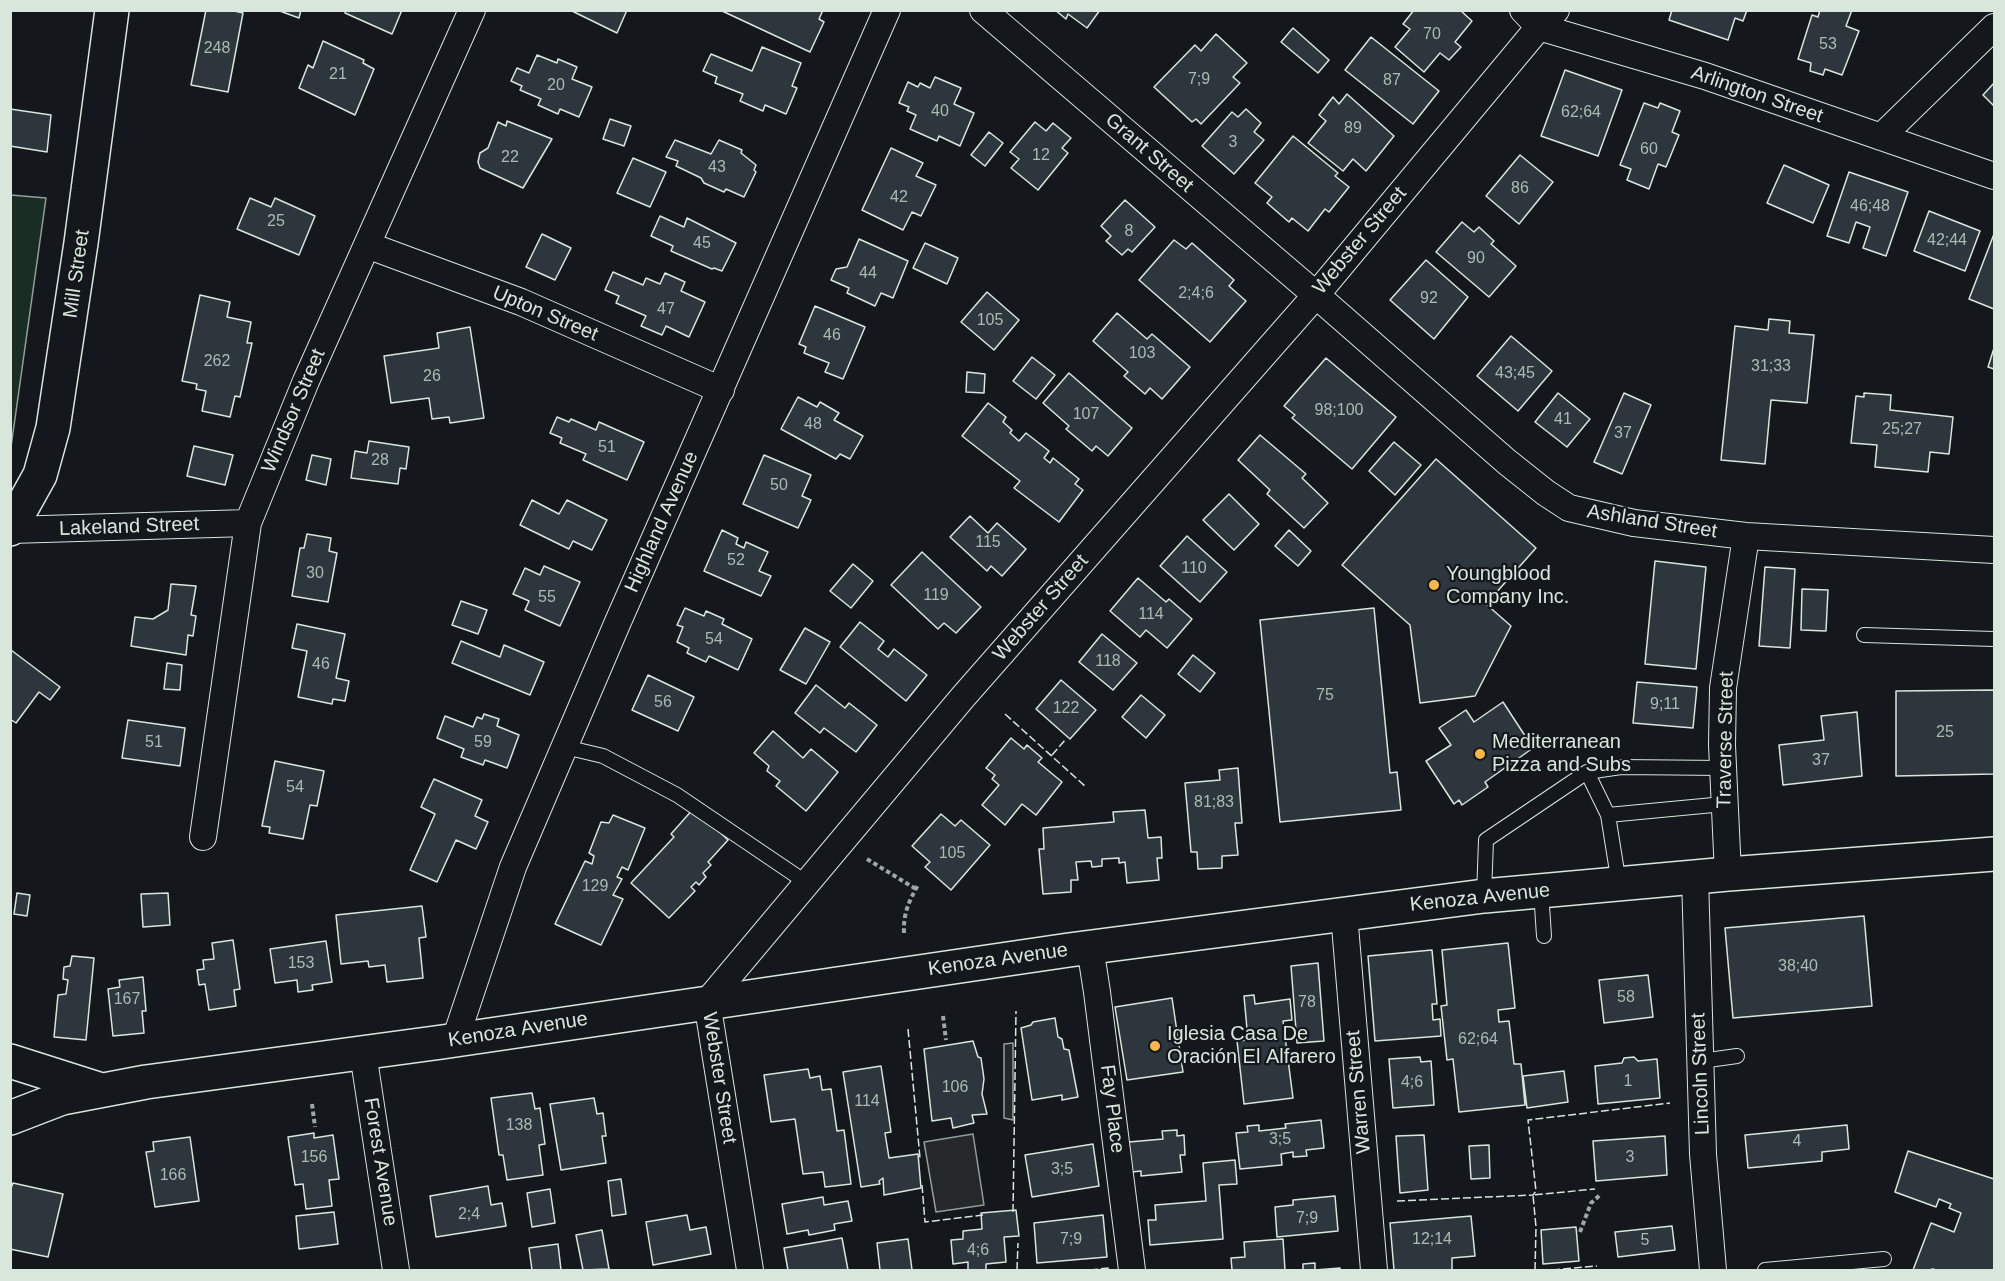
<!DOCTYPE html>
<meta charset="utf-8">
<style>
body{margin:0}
#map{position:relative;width:2005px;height:1281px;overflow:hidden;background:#14181c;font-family:Helvetica,sans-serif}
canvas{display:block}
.frame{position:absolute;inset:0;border:12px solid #d8e6dc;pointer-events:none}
</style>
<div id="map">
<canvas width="2005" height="1281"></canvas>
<div class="frame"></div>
</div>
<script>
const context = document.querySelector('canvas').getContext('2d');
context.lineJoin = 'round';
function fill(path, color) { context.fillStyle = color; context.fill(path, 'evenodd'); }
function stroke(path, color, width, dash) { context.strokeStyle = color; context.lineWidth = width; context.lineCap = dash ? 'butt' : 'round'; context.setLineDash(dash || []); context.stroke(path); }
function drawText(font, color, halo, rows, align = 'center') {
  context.font = font + ' Helvetica,sans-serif'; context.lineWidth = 4.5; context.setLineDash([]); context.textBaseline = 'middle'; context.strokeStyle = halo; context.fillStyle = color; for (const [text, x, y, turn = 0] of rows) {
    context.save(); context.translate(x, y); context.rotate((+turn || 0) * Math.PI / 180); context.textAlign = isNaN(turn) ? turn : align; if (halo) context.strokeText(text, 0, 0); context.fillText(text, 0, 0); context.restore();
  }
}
const green = new Path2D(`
 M11,195L46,198L11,447L10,195Z`);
fill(green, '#1a2d24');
stroke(green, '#939e99', 1.5);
const parking = new Path2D(`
 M1013,1043V1120L1004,1118V1044Z
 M973,1134L984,1205L936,1212L924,1142Z`);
fill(parking, '#24282b');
stroke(parking, '#939e99', 1.5);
const building = new Path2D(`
 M206,10H230L243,13L228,92L191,85Z
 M277,10H301L299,18Z
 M346,10H402L392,34L345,13Z
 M570,10H627L617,33Z
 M720,10H823L819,19L824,22L810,52Z
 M1055,10H1100L1087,28L1068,14L1066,19Z
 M1414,10H1460L1472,21L1455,42L1461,47L1449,60L1440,53L1424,72L1395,47L1410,29L1403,24Z
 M1672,10H1747L1743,21L1735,18L1728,40L1669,20Z
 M1820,10H1852L1846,26L1859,31L1842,75L1825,69L1823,75L1810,71L1811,63L1798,59L1812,15L1818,17Z
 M1293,28L1329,60L1318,73L1281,42Z
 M1216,34L1247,63L1233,77L1240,83L1201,124L1196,119L1192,122L1154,87L1195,45L1201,51Z
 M1371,37L1439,91L1413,124L1345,70Z
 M323,41L364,60L363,63L374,69L355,115L299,88L308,65L313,68Z
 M762,47L801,63L792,86L797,88L786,114L765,105L763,111L740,101L743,94L715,83L717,77L703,71L711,54L752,71Z
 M537,55L557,63L558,59L577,67L572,79L592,87L579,117L560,109L558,114L538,105L541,99L520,90L522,86L511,81L517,68L529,73Z
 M1565,70L1622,90L1598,156L1541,136Z
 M935,77L961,88L954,104L974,113L960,146L939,136L937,141L910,129L916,115L907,111L909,107L899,103L908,82L918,87L920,83L930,88Z
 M1994,83V106L1983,95Z
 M1347,94L1394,136L1366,171L1353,159L1343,171L1308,143L1326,121L1319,115L1333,97L1339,104Z
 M1644,103L1658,108L1660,103L1680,111L1672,132L1679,135L1666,167L1658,164L1649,189L1627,180L1631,169L1620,165Z
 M10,109L51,115L47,152L10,146Z
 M1246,109L1261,123L1254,132L1264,140L1234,174L1202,146L1232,112L1238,117Z
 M610,119L631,126L624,146L603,139Z
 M507,121L552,139L523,188L484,170L480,168L478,162L480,153L488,148L498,122L506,126Z
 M1035,122L1046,131L1053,123L1071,138L1062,148L1068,153L1038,190L1011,168L1019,159L1010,152Z
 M989,132L1003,143L985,166L971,155Z
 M1293,136L1338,173L1335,176L1349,187L1329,212L1325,209L1308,231L1292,218L1289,222L1267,203L1272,197L1255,183Z
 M675,140L711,154L719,140L742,150L741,153L756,165L754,170L756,172L744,197L726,189L724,192L704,183L701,178L676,166L678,161L666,157Z
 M891,148L923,163L916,176L936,185L921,216L912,212L903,230L862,210Z
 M1520,155L1553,182L1519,224L1486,196Z
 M633,158L666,172L650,207L617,193Z
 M1784,165L1829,185L1813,223L1767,203Z
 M1849,172L1908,192L1886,256L1863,248L1870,227L1856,222L1849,243L1827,236Z
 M250,198L271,207L275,198L315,216L299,255L237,229Z
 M1125,200L1155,227L1132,252L1128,249L1122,255L1106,241L1111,236L1101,226Z
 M1929,211L1980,231L1965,271L1914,251Z
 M660,216L684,227L687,218L736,243L722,271L714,268L712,269L671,251L673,246L651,236Z
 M1462,222L1474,232L1479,227L1494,241L1491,244L1516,266L1489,297L1436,252Z
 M542,234L571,248L555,280L526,267Z
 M1994,234V309L1969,299Z
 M859,239L908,261L893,298L881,293L875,306L847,293L849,288L831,280L836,269L847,267Z
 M1174,240L1186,249L1192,243L1234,280L1229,286L1246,301L1210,342L1139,280Z
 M925,243L958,258L947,284L913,268Z
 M1426,260L1468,297L1434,339L1390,300Z
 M613,272L643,285L646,278L660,284L665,273L685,282L681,291L705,302L689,337L666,326L662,335L641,326L646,316L616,303L619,296L605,290Z
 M987,292L1019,320L994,350L961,322Z
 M200,295L230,302L227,317L251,322L247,343H252L240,397L235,396L230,417L202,411L206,391L196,389L197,384L182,381Z
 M815,306L865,327L843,379L825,372L829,363L804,353L806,347L799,344Z
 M1117,313L1147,339L1152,334L1190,367L1162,399L1150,388L1145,394L1124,376L1128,372L1093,341Z
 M1769,319L1790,321L1789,333L1814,335L1807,403L1771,400L1765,464L1721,460L1735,326L1768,330Z
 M470,327L484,418L450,423L449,417L432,419L429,398L391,403L384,356L439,348L437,333Z
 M1511,336L1552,371L1518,411L1477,376Z
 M1994,348V369L1988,367Z
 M1032,357L1055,375L1036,399L1013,381Z
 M1326,358L1396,417L1352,469L1292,418L1295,415L1284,406Z
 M967,372L985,374L984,393L966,392Z
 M1069,373L1132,428L1108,456L1096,446L1092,451L1066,429L1069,426L1043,403Z
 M1558,393L1590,419L1567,447L1535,422Z
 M1624,393L1651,405L1622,474L1594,462Z
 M1864,393L1891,395L1890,410L1953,417L1949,454L1930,452L1928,472L1875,467L1877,445L1851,443L1856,396L1864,397Z
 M798,397L817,407L820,402L839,413L834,420L863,436L850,459L840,454L836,459L781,429Z
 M988,403L1006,417L1003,422L1012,430L1010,433L1019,441L1026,433L1049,451L1044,458L1050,463L1053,458L1079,479L1075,484L1083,490L1059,522L1014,488L1020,481L962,436Z
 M557,417L569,422L571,419L596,430L599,422L644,442L627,480L583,460L586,454L560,443L562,438L550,433Z
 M1260,435L1306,474L1302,478L1328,503L1304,528L1267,494L1270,490L1238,460Z
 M369,441L409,447L406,469L400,468L398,484L351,478L355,451L367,453Z
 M1394,442L1421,465L1395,495L1369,471Z
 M194,446L233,455L225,485L187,476Z
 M312,455L331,459L326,485L306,480Z
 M764,455L811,475L802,496L811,500L798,528L743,504Z
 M1436,459L1536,548L1486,604L1511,626L1475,696L1420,703L1410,625L1342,565Z
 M1229,494L1259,524L1234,550L1203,520Z
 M532,500L559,514L567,500L607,520L592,550L573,541L569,549L520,525Z
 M970,516L988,533L997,523L1026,549L1002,576L991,566L987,571L950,537Z
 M722,530L738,538L736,544L744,548L746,542L768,552L759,571L771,576L761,596L704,571Z
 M1289,530L1311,551L1298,566L1275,546Z
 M307,534L331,538L329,551L337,553L328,602L292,596L300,548H304Z
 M1187,536L1227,572L1200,602L1160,566Z
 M922,552L981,607L956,633L944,623L938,629L891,585Z
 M1655,561L1706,567L1696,669L1645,664Z
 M853,564L873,581L851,608L830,591Z
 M544,566L580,582L560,626L525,610L529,601L513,594L525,568L540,575Z
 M1765,567L1795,569L1790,648L1759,646Z
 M1138,578L1166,602L1169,599L1192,619L1167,648L1146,630L1140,637L1110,611Z
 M171,584L196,586L191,615L196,616L193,636L188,635L186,655L131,646L135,617L153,619L168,610Z
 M1802,589L1828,590L1826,631L1801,630Z
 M461,601L487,610L478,634L452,625Z
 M685,608L704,616L706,611L724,619L722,624L752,639L738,670L709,656L706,662L687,653L689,648L677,642L683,627L677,625Z
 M1374,608L1390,773L1397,772L1401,810L1280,822L1260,620Z
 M860,622L884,641L878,649L888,657L894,649L927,675L906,701L840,647Z
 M297,624L345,634L336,678L349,681L345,701L333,699L332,704L298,697L307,651L292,648Z
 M805,628L830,642L806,684L780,670Z
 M1102,634L1137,663L1113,690L1079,662Z
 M461,641L500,657L504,645L544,662L530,695L452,663Z
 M11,650L60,687L50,700L39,692L16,723L10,719Z
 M1193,655L1215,673L1200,692L1178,674Z
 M167,663L182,665L180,690L164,689Z
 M648,675L694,697L678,731L632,710Z
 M1061,680L1096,710L1070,739L1036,709Z
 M1637,682L1697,687L1693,728L1633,723Z
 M816,685L845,708L849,703L877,725L856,752L824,728L820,733L795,713Z
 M1994,690V774L1896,776V691Z
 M1141,695L1165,715L1146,738L1122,717Z
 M1503,702L1533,748L1485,782L1488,787L1462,805L1459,800L1454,804L1426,761L1451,745L1439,728L1466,710L1474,722Z
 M1857,712L1862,776L1783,785L1779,745L1824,740L1821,716Z
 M484,714L499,719L497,726L519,735L507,768L485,760L483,765L461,757L464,749L437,738L445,716L473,727L477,717L482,719Z
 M128,720L185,728L180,766L122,758Z
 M773,731L803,758L811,749L838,772L806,811L776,786L780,781L767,771L769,766L754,753Z
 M1011,738L1024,749L1027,745L1042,758L1038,762L1062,782L1036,815L1022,804L1005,825L982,805L999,785L992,779L995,775L986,768Z
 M275,761L324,771L317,806L310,805L303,839L269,833L270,827L262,826Z
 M1238,768L1242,823H1235L1238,855L1222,856V868L1198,869L1197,852H1191L1185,783L1220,780L1219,770Z
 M434,779L482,800L475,816L488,822L476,849L456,840L437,882L410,870L435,814L421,807Z
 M694,808L728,840L708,862L711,865L703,873L706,877L699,885L696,882L691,887L695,891L669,918L631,883L674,837L671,834Z
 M1145,810L1148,838L1161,837L1162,858H1157L1159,880L1127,883L1125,862L1119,863V858L1102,859V866L1092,867L1091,861L1076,862L1078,880H1071V892L1043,894L1039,849H1044L1043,828L1114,822L1113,812Z
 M941,814L955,826L961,820L990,845L951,890L925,867L930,862L912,846Z
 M613,815L645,828L628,870L622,867L617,877L622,879L613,895L623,899L601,945L555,924L585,861L592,864L594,856L589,853L601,822L609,823Z
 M17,893L30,895L27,916L14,914Z
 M168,893L170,925L143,927L141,894Z
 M422,906L426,937L419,938L423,978L387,982L385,965L369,967L368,961L341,964L336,915Z
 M1864,916L1872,1006L1733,1018L1725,928Z
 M233,940L240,989L234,990L236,1006L209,1010L205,984L199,985L197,970L204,969L203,960L214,959L212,943Z
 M326,941L332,982L312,985L313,990L298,992L297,980L275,983L270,949Z
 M1508,943L1515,1008L1498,1010L1499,1022L1509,1021L1514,1064H1521L1525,1105L1459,1112L1453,1059L1447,1060L1441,1006L1447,1005L1442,950Z
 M1432,950L1437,1004H1432L1433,1020L1440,1019L1441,1036L1375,1041L1368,956Z
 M72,956L94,958L86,1040L54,1037L58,995L66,994L68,980L63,979L64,967L70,966Z
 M1318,963L1324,1041L1297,1043L1291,966Z
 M1648,975L1653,1017L1604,1023L1599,980Z
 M143,977L146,1011H142L144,1033L113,1036L108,989L120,987L119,980Z
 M1254,995L1255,1004L1290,999L1292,1020L1283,1021L1293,1098L1244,1104L1237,1041L1248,1040L1244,996Z
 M1172,998L1183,1072L1127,1080L1115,1007Z
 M1055,1018L1058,1037L1062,1039L1064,1049L1069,1050L1078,1097L1062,1100V1095L1032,1100L1021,1028L1031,1025L1033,1022Z
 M973,1041L978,1057L981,1058L984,1079L982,1094L987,1114L972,1115L974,1123L953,1128L951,1118L932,1121L924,1049Z
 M1420,1057L1421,1062L1431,1061L1434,1105L1393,1108L1389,1059Z
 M1634,1057L1638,1061L1657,1059L1660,1098L1598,1104L1595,1066L1622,1063L1624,1058Z
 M881,1066L891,1132L885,1133L889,1158L918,1154L921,1188L884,1195L883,1178L879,1181L880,1184L861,1187L843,1072Z
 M808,1069L810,1078L820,1076L822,1090L831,1089L837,1131L844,1130L851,1184L825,1187L823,1172L803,1174L795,1119L771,1122L764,1075Z
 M1564,1071L1568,1102L1527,1108L1523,1076Z
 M532,1093L535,1109L540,1108L545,1144L539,1145L543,1175L507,1180L503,1155H499L491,1098Z
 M594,1098L597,1114L603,1113L606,1136H602L606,1163L561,1170L550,1104Z
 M1321,1120L1324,1148L1306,1150L1307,1156L1293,1157V1152L1281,1154L1282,1165L1240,1169L1236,1133L1248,1132L1247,1126L1259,1125V1131L1286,1128L1285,1124Z
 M1847,1125L1849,1149L1822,1152V1161L1748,1168L1745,1135Z
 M1177,1130V1136L1184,1135L1185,1155H1180L1182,1172L1141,1176V1171L1132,1172L1129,1142L1163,1139L1162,1131Z
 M314,1133V1138L333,1135L339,1179L329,1180L332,1206L306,1209L303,1184L295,1185L288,1137Z
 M1424,1135L1428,1190L1400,1193L1396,1136Z
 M1665,1136L1667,1175L1596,1181L1593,1141Z
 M190,1137L199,1201L155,1207L146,1152L154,1151L153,1142Z
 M1093,1144L1099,1186L1032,1197L1025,1155Z
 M1489,1145L1490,1178L1471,1179L1469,1146Z
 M1908,1151L1994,1179V1270H1937L1932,1269L1931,1270H1913L1931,1223L1954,1232L1961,1213L1949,1208L1951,1204L1939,1199L1936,1207L1895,1192Z
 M1235,1160L1237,1184L1219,1185L1223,1239L1150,1245L1148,1220H1156L1155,1205L1206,1201L1203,1163Z
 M621,1179L626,1214L612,1216L608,1181Z
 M13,1183L63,1194L48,1257L10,1249V1191Z
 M488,1186L491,1205L502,1203L506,1226L436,1237L430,1196Z
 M550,1189L555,1223L532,1227L527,1193Z
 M1335,1196L1338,1231L1277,1237L1275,1207L1293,1205V1200Z
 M823,1197L824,1205L848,1201L852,1221L834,1224L835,1230L809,1235L808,1230L787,1234L782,1204Z
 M1016,1210L1019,1236L1004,1237L1006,1262L986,1264V1270H968V1262L953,1264L951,1240L963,1239V1231L982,1229L981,1213Z
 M334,1212L338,1244L299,1249L296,1216Z
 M687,1215L690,1230L706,1227L711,1254L653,1265L646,1222Z
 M1103,1215L1107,1257L1037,1263L1034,1223Z
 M1471,1216L1475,1256L1452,1258V1270H1394L1390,1223Z
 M1672,1226L1675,1250L1618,1257L1615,1232Z
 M1576,1227L1579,1261L1543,1264L1541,1230Z
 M602,1230L609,1269L583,1270L576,1235Z
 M842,1238L848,1270H788L784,1248Z
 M908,1239L912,1270H880L877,1243Z
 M1283,1239L1285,1270H1232L1231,1258L1245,1257L1244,1242Z
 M558,1244L561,1270H532L529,1248Z
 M1315,1263V1270L1340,1268V1270H1303V1264Z`);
fill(building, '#2c363c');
stroke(building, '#d8e6dc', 1.5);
const service = new Path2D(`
 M1864,635L1994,639
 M565,747L603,756L677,795L807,883
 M1587,772L1608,815L1724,804
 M1608,815L1619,884
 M1541,891L1544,936
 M1484,896L1486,840L1587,772L1621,767L1723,768
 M1701,1061L1737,1056
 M1765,1270L1884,1259`);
const minor = new Path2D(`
 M983,10L1316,295L1507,462L1546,493L1569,508L1634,523L1746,536L1994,550
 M1523,10L1539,27L1705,76L1994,176
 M1881,137L1994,27
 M367,245L521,302L721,390
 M10,530L248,523
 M203,837L248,523L306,381L472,10
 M1728,874L1722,745L1723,688L1746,536
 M1695,877L1703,1154L1713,1270
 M1344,914L1374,1270
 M1090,947L1097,992L1132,1270
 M455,1040L513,867L617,624L887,10
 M363,1053L396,1270
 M750,1270L707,1002L963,697L1316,295L1539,27L1556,10`);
const secondary = new Path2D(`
 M10,529L40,475L53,428L81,243L112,10`);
const primary = new Path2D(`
 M10,1061L98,1089
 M10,1118L62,1098L146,1082L442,1042L1069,950L1484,896L1728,874L1994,854`);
stroke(service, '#d8e6dc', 16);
stroke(minor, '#d8e6dc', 28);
stroke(secondary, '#d8e6dc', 36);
stroke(primary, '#d8e6dc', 36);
stroke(new Path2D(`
 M867,859L916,889
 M904,933C903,914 909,901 918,885
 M943,1016L946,1040
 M312,1104L315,1127
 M1580,1232L1591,1203L1601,1194`), '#9da8a2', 4, [4.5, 3]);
stroke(service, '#14181c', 14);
stroke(minor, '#14181c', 26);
stroke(secondary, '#14181c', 33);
stroke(primary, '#14181c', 33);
stroke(new Path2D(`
 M1005,714L1086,787
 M1052,755L1065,740
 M908,1029L920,1158
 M922,1185L925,1222L983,1215
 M1397,1201L1533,1195L1536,1191L1528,1120L1670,1103
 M1013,1212L1016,1011
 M1017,1270L1018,1243
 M1090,1270L1109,1268L1110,1270
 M1535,1270L1536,1227L1533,1195L1595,1189
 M1552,1270L1597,1266`), '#d8e6dc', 1.5, [8, 3]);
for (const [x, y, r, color] of [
 [1434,585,6,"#ffb74d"],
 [1480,754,6,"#ffb74d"],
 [1155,1046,6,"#ffb74d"]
]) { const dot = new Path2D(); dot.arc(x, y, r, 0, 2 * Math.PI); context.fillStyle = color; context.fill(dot); stroke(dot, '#14181c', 2); }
drawText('16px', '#adbab4', null, [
 ["70",1432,35],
 ["53",1828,45],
 ["248",217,49],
 ["21",338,75],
 ["7;9",1199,80],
 ["87",1392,81],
 ["20",556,86],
 ["40",940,112],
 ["62;64",1581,113],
 ["89",1353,129],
 ["3",1233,143],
 ["60",1649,150],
 ["12",1041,156],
 ["22",510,158],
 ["43",717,168],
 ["86",1520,189],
 ["42",899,198],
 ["46;48",1870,207],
 ["25",276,222],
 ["8",1129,232],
 ["42;44",1947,241],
 ["45",702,244],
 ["90",1476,259],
 ["44",868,274],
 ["2;4;6",1196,294],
 ["92",1429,299],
 ["47",666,310],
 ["105",990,321],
 ["46",832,336],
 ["103",1142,354],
 ["262",217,362],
 ["31;33",1771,367],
 ["43;45",1515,374],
 ["26",432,377],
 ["98;100",1339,411],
 ["107",1086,415],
 ["41",1563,420],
 ["48",813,425],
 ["25;27",1902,430],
 ["37",1623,434],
 ["51",607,448],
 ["28",380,461],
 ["50",779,486],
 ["115",988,543],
 ["52",736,561],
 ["110",1194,569],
 ["30",315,574],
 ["119",936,596],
 ["55",547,598],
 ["114",1151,615],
 ["54",714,640],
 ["118",1108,662],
 ["46",321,665],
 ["75",1325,696],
 ["56",663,703],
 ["9;11",1665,705],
 ["122",1066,709],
 ["25",1945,733],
 ["51",154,743],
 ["59",483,743],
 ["37",1821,761],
 ["54",295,788],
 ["81;83",1214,803],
 ["105",952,854],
 ["129",595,887],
 ["153",301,964],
 ["38;40",1798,967],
 ["58",1626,998],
 ["167",127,1000],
 ["78",1307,1003],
 ["62;64",1478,1040],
 ["1",1628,1082],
 ["4;6",1412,1083],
 ["106",955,1088],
 ["114",867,1102],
 ["138",519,1126],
 ["3;5",1280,1140],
 ["4",1797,1142],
 ["156",314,1158],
 ["3",1630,1158],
 ["3;5",1062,1170],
 ["166",173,1176],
 ["2;4",469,1215],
 ["7;9",1307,1219],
 ["7;9",1071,1240],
 ["12;14",1432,1240],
 ["5",1645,1241],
 ["4;6",978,1251]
]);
drawText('20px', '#d8e6dc', '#14181c', [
 ["Arlington Street",1757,95,19],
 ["Grant Street",1149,153,41],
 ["Webster Street",1360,241,-50],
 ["Mill Street",77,274,-82],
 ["Upton Street",545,314,23],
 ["Windsor Street",294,411,-67],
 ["Highland Avenue",662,522,-66],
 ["Ashland Street",1652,522,9],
 ["Lakeland Street",129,527,-2],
 ["Webster Street",1041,608,-49],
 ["Traverse Street",1726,740,-89],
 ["Kenoza Avenue",1480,898,-6],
 ["Kenoza Avenue",998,960,-8],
 ["Kenoza Avenue",518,1030,-9],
 ["Lincoln Street",1701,1074,-92],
 ["Webster Street",719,1078,81],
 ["Warren Street",1359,1092,-95],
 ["Fay Place",1112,1109,83],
 ["Forest Avenue",380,1162,81]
]);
drawText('20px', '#d8e6dc', '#14181c', [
 ["Youngblood",1446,574],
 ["Company Inc.",1446,597],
 ["Mediterranean",1492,742],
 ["Pizza and Subs",1492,765],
 ["Iglesia Casa De",1167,1034],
 ["Oración El Alfarero",1167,1057]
], 'left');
</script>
